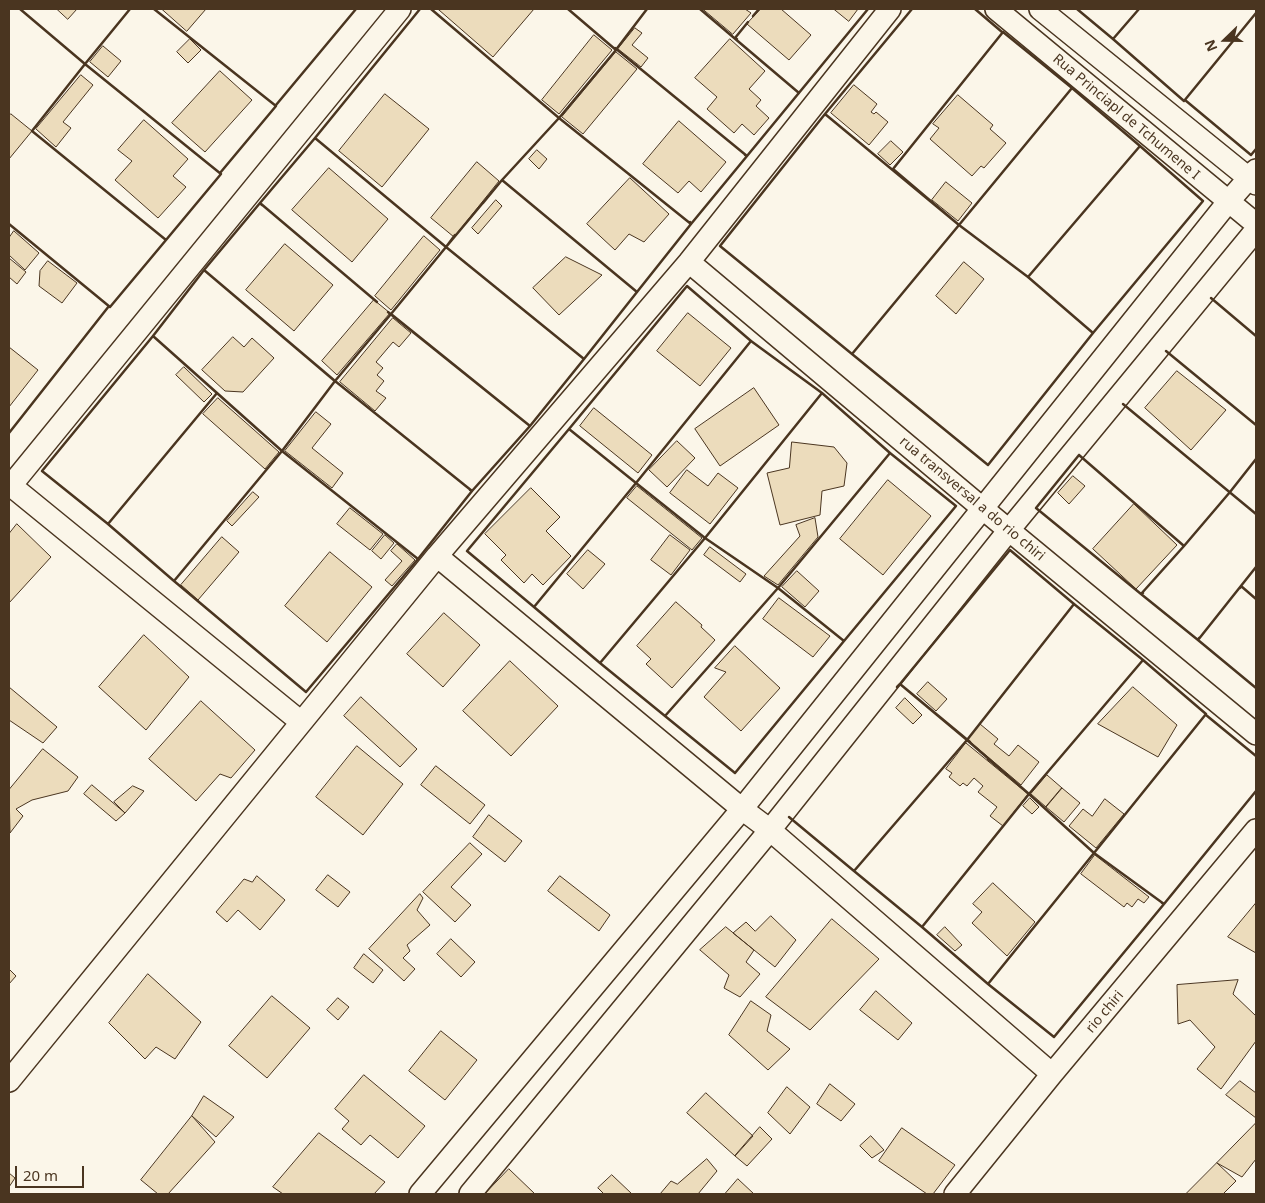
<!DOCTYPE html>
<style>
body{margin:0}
#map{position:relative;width:1265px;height:1203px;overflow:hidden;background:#fbf6e9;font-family:"Noto Sans",sans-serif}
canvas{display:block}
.frame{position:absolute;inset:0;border:10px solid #4a3520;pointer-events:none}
.north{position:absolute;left:1200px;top:15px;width:50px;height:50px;-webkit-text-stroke:4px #fbf6e9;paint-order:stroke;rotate:248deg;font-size:14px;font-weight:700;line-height:20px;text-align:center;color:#4a3520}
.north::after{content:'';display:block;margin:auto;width:18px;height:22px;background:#4a3520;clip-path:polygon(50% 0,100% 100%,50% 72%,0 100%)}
.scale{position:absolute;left:15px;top:1166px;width:69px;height:22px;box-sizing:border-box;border:2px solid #4a3520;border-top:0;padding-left:6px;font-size:15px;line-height:18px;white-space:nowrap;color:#4a3520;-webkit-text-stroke:4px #fbf6e9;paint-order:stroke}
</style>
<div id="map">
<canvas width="1265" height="1203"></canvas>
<div class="frame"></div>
<div class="north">N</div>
<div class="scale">20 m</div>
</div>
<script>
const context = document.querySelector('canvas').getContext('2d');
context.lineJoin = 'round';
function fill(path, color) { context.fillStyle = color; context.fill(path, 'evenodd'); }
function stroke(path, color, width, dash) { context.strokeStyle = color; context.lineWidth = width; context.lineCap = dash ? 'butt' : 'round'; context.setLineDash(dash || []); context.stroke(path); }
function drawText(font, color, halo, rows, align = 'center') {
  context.font = font + ' "Noto Sans",sans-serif'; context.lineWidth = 4; context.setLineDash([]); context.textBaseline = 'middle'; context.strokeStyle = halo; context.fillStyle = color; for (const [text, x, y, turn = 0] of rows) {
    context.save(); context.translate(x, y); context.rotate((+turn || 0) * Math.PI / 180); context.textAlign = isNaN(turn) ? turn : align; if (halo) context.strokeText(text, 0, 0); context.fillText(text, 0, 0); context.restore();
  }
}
const building = new Path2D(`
 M57,9H77L68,19Z
 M162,9H206L187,31Z
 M440,9H534L493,57L439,10Z
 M703,9H745L751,13L733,34Z
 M761,9H781L811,35L789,60L747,24Z
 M834,9H858L849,21Z
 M635,28L642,33L632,45L648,58L641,67L618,49Z
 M594,35L612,50L559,114L542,100Z
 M190,39L201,50L188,63L177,52Z
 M730,39L765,71L749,89L761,100L756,106L769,118L754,135L742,124L734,133L707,109L717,97L695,78Z
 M103,46L121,61L108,77L90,62Z
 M616,52L637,69L583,134L562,117Z
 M220,71L252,100L205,152L172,123Z
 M81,75L93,85L63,122L71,128L56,147L36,129Z
 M854,85L877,104L871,112L874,114L876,112L888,122L869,145L831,113Z
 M385,94L429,129L382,187L339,151Z
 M958,95L993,125L990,129L1006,143L984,168L981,166L972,176L930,139L939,128L933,124Z
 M11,114L32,131L9,159V116Z
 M144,120L188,159L173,176L186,187L158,218L115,180L132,161L118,150Z
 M679,121L726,162L701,192L689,181L678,193L643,164Z
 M891,141L903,152L890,165L878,154Z
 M537,150L547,159L539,169L529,159Z
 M477,162L499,181L454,237L431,218Z
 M329,168L388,219L352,262L292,210Z
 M630,178L669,214L644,242L629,234L615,250L587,224Z
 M946,182L972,203L958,221L932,200Z
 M496,200L502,206L478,234L472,228Z
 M14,231L39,253L25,270L9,255V238Z
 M424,236L440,250L391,310L375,296Z
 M285,244L333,285L294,331L246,290Z
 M566,257L602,275L559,315L533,288Z
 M9,258L26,272L17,284L9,277Z
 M48,261L77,283L62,303L39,286L40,271Z
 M964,262L984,279L956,314L936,296Z
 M374,300L390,313L337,375L322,361Z
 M688,313L731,348L700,386L657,351Z
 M393,318L411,333L399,347L393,342L376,362L383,368L377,375L384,381L376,391L386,398L375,411L340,382Z
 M233,337L244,347L252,338L274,358L243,392L225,391L202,370Z
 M9,347L38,370L9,407Z
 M184,367L212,394L204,402L176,375Z
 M1177,371L1226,410L1191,450L1145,408Z
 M754,388L779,425L720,466L695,429Z
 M218,398L279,452L265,469L203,414Z
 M594,408L652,455L638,473L580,426Z
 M316,412L331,424L312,448L343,473L332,488L285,451Z
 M677,441L695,458L667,487L649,470Z
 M792,442L834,447L847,463L844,486L822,491L820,515L780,525L767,473L789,468Z
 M687,470L708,486L718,473L738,488L710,524L670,493Z
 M1073,476L1085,486L1069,504L1058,493Z
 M888,480L931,516L883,575L840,539Z
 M637,486L702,538L692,550L627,498Z
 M531,488L560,517L546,531L571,556L543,585L532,574L524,583L501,560L506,555L485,534Z
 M253,492L259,497L232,526L227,521Z
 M1134,504L1177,545L1136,589L1093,549Z
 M350,508L383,534L370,550L337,524Z
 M815,518L818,537L778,585L764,576L800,536L796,525Z
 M17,524L51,557L9,603V534Z
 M385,535L394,543L381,559L372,551Z
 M670,535L690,550L671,575L651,560Z
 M222,537L239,552L198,600L181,585Z
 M397,544L415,560L392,586L385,580L402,561L391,551Z
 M710,547L746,574L740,582L704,555Z
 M588,550L605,564L583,589L567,574Z
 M330,552L372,587L327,642L285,606Z
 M797,571L819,591L805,607L782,587Z
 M779,598L830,636L813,657L763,619Z
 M676,602L702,625L701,627L715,640L672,688L646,664L651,659L637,646Z
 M444,613L480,645L443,687L407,654Z
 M144,635L189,677L146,730L99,687Z
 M735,646L780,688L741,731L704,697L726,672L715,668Z
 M510,661L558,706L511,756L463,711Z
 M928,682L947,699L936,711L917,694Z
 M9,687L57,727L43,743L9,720Z
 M1133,687L1177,725L1158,757L1098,724Z
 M361,697L417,749L400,767L344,716Z
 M905,698L922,715L913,724L896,708Z
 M201,701L255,750L231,778L220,774L196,801L149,759Z
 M980,724L998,739L994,744L1009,756L1018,745L1039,762L1021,785L968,740Z
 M966,743L1028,794L1003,826L990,816L997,807L978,792L983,786L974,778L967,786L963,783L960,786L949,777L952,773L946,769Z
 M357,746L403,784L363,835L316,797Z
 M43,749L78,777L68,791L32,800L16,809L23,816L10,833L9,790Z
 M436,766L485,805L470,824L421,785Z
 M1047,775L1062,788L1046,807L1031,794Z
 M92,785L125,813L116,821L84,794Z
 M133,786L144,791L125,813L114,802Z
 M1062,788L1080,803L1064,822L1046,807Z
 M1030,798L1039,807L1032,814L1023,806Z
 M1105,799L1124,814L1096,848L1069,826L1083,809L1092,816Z
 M489,815L522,841L505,862L473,837Z
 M470,843L482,854L451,887L471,905L455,922L423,892Z
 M1095,855L1149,897L1144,903L1138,899L1132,907L1127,903L1124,907L1081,874Z
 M328,875L350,892L338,907L316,890Z
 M257,876L285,900L260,930L238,910L227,922L216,912L244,879L252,882Z
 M560,876L610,915L599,931L548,891Z
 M993,883L1035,922L1007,956L972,923L982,912L973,904Z
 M420,894L423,898L417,910L430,925L407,945L410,951L403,958L415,969L404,981L369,949Z
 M1256,903V953L1228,937Z
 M771,916L796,940L775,967L733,933L746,922L755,931Z
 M832,919L879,959L810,1030L766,997Z
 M726,927L754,950L746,962L760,974L740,997L724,988L729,975L700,950Z
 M945,927L962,945L955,951L937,935Z
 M451,939L475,962L461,977L437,954Z
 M364,954L383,970L373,983L354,968Z
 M9,969L16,976L9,984Z
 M148,974L201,1022L175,1059L156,1047L145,1059L109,1023Z
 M1238,980L1233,994L1256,1016V1041L1221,1089L1197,1069L1215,1047L1190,1020L1178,1024L1177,985Z
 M876,991L912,1023L898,1040L860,1010Z
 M272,996L310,1028L267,1078L229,1046Z
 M338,998L349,1007L338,1020L327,1010Z
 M751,1001L771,1015L767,1031L790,1049L768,1070L729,1035Z
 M441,1031L477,1060L445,1100L409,1071Z
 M364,1075L425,1126L398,1158L370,1135L361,1145L342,1129L349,1121L335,1109Z
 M1240,1081L1256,1093V1118L1226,1095Z
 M830,1084L855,1104L841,1121L817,1104Z
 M787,1087L810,1107L790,1134L768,1113Z
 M706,1093L753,1136L735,1156L687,1113Z
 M204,1096L234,1117L216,1137L192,1116Z
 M192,1116L215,1142L168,1194H158L141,1180Z
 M1256,1123V1159L1242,1177L1217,1163Z
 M760,1127L772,1139L747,1166L735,1156Z
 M902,1128L955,1165L933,1194H927L879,1161Z
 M319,1133L385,1182L374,1194H283L273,1187Z
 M871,1136L884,1150L872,1158L860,1146Z
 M707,1159L717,1171L698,1194H660L671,1181L677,1184Z
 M1217,1163L1236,1181L1223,1194H1186Z
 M509,1169L535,1194H485Z
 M9,1173L15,1178L9,1187Z
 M612,1175L632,1194H604L598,1188Z
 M738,1179L754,1194H725Z`);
fill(building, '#ecdcbc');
stroke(building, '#4a3520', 1);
const minor = new Path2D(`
 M996,9L1256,224
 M1040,9L1256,184
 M689,262L982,508L1256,734
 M9,484L301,722
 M9,488L400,9
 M437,556L742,809L770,830L1052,1074
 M9,1081L437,556L689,262L890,9
 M420,1194L742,809L1228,202L1256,170
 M470,1194L770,830L1009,530L1256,230
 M955,1194L1052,1074L1256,830`);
stroke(minor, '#4a3520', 24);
stroke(minor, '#fbf6e9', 21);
stroke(new Path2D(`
 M20,9L85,64L221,174L166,240L32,131L85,64
 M154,9L276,106L220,173
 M431,9L559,118L691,224L637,292L502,180L559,118L616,50L568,9
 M700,9L799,93
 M975,9L1002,32
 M1077,9L1113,39
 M1139,9L1113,39L1184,101L1256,13
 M753,16L759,9
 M737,39L735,38L748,22
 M615,48L747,156L691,224L690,222
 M615,51L647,9
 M86,65L85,64L130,9
 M1185,100L1251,155L1256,149
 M276,105L356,9
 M825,114L959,225L852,354L720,246Z
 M826,115L825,114L912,9
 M315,138L420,9
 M1140,146L1203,201L1093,333L1028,277Z
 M745,155L747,156L868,9
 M502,180L637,292L584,359L446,247Z
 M483,203L502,180
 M262,205L260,203L204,270L336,382
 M9,224L110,307L166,240L165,239
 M959,225L1072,88L1140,146L1028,277L959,225L893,169L1003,32L1072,88L959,225
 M959,225L1028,277L1093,333L988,465L852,354Z
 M446,247L455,235
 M446,247L584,359L530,426L391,314Z
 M204,270L335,381L282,451L153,336Z
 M687,286L751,341L636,483L569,429Z
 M1211,298L1256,336
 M377,302L260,203L315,138L446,247L391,314
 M388,312L530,426L472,491L335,381L391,314
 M153,336L217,393L108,524L42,471Z
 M751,341L822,393L705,538L636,483Z
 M1166,351L1256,425
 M335,381L282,451L418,559L472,491L470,490
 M217,393L282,451L174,581L108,524Z
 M822,393L890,453L778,588L705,538Z
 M1123,404L1256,514
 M569,429L636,483L534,607L467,551Z
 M9,433L109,306
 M282,451L418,559L306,692L174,581Z
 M890,453L956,506L844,641L778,588Z
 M1079,455L1184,546L1230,492
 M1079,455L1184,546L1141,594L1036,508Z
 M636,483L705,538L600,663L534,607Z
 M1230,492L1256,459
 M705,538L778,588L665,716L600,663Z
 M1010,550L1074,604L967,740L900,684Z
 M778,588L844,641L735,773L665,716Z
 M1240,588L1241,586L1256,599
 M1143,593L1141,594L1198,640L1256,567
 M1074,604L1143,660L1029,794L967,740Z
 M1199,638L1198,640L1256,688
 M1143,660L1206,714L1094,853L1029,794Z
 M897,687L900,684L970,742
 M1206,715L1256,756
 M967,740L854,871L922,927L1004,825
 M988,759L1007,775
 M1029,794L1094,853L988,984L922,927Z
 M789,817L854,871L967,740
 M1094,853L1164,904L1054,1037L988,984Z
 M1162,903L1164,904L1256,791`), '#4a3520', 2.5);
drawText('14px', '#4a3520', '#fbf6e9', [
 ["Rua Princiapl de Tchumene I",1126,117,40],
 ["rua transversal a do rio chiri",972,499,40],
 ["rio chiri",1105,1012,-50]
]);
</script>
